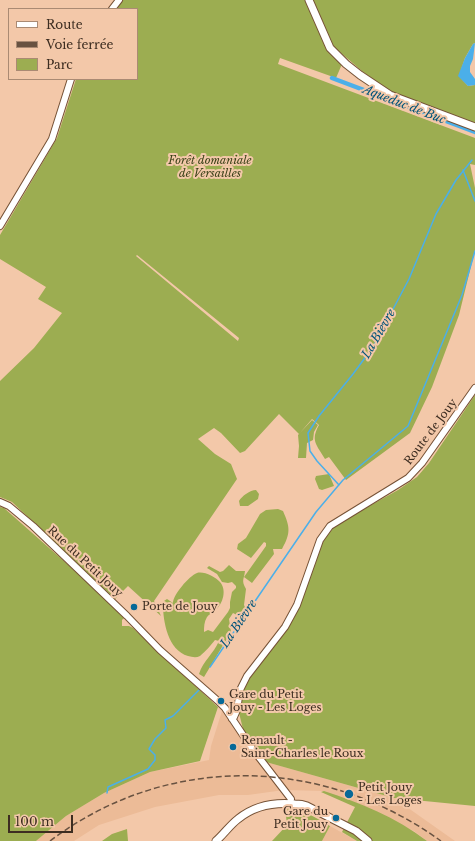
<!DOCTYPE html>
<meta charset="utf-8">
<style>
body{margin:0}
#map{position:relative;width:475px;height:841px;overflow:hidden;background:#f3c8a9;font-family:"Libre Baskerville",serif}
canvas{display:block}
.legend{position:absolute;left:8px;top:8px;width:130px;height:72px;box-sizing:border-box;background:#f3c8a9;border:1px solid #aa8a73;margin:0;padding:5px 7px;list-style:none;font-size:12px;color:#3d2d21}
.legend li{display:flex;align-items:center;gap:8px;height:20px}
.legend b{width:20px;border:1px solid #aa8a73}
.scale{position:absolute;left:8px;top:815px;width:65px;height:18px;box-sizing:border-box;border:2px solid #3d2d21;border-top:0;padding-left:5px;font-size:12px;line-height:14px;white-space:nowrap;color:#3d2d21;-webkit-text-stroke:3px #f3c8a9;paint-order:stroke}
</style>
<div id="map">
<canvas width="475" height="841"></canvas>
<ul class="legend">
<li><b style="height:5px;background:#fff"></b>Route</li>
<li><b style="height:5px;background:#685241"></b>Voie ferrée</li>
<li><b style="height:11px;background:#9cad51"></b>Parc</li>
</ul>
<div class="scale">100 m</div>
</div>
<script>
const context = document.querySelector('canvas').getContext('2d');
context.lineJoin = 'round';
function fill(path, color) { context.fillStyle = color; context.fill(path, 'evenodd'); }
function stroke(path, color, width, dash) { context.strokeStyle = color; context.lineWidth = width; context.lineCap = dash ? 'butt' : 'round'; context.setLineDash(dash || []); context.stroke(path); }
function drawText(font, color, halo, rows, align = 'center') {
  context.font = font + ' "Libre Baskerville",serif'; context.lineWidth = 4; context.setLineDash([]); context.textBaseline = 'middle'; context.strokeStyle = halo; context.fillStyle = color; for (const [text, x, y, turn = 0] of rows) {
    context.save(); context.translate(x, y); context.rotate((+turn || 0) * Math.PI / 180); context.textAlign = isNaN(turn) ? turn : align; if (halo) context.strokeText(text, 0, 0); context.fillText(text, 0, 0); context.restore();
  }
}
fill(new Path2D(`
 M222,711L253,753L266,762L394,798L455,841H427L414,831L324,791L284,790L248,795H219L155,807L99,825L74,841H36L66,816L104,793L150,772L209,760L211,746Z
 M330,826L357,841H322Z`), '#ecbb97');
fill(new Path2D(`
 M123,0H305L326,48L342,64L336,78L280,58L278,64L475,138V165L470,164L475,188V250L459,315L432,387L410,433L346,480L329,457L325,459C317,445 310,441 319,425L312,419L299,434L279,414L245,451L240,453L221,433L214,428L198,439L215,454L231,464L237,479L154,601L161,616L128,586L115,599L12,502L0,497V381L34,348L62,313L38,299L46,287L0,259V235L57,138L76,79H137V9H116ZM137,255L239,338L238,341L136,256Z
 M313,0H475V43L473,44L465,58L459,76L468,86L475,85V124L398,95L379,84L362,71L334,47Z
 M475,395V806L394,798L266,762L243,729L239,713L241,695L244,686L252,673L294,618L321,544L333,528L348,518L398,490L417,477L429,463Z
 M312,420L318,425L314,432L313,440L307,443L306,458H298L299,446L298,435Z
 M329,474L334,486L322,490L319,489L315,479L316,476Z
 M256,490L259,494L258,499L248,506H240L239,501C242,496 250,490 256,490Z
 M0,507L4,508L126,616L122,620V626H129L133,628L218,707L200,761L150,772L104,793L66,816L36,841H0Z
 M278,509L283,511C290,527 291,533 282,549H273L274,554L252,583L244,577L266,546V543L264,542L251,558L237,549L238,544L246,538L260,514L266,510Z
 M229,565L236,571H245C244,580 241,580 246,589L244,605L248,614L246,620L240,619L237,615L233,613L229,619L231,632L204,677L199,674C203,661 214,653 219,641L215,640C211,645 205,652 200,656C196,658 192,657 188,656C168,650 163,622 163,604L164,601L167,599L173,603C173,595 189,576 197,573C204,571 215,577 220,582C227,590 223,603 216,610C213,613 209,614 207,617C204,622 204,627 204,632L208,630L213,632L228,612L230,608V602L232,592L236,588V586L232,582L228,583L222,582L217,574L207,568L209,566L220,572L223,571Z
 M324,791C360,803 396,817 427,841H357L342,832L355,807L321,792Z
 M285,807C301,808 316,818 330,826L322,841H272L287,825Z
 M127,829L128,841H102L112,834Z`), '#9cad51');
fill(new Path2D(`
 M475,43L473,59L470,66V72L475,79V85L468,86L458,76L465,58L473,44Z`), '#4bafe9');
stroke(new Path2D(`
 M463,170L475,201
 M339,485L317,461L310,451L308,433L319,416L353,374L373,347L409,279L436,214L456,180L472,160
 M210,667L316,512L343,480L408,426L462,295L475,251
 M107,793L108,787L148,769L155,760V755L149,749L155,739L166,728L165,720L173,716L199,690`), '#4bafe9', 1.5);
stroke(new Path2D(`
 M332,78L475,132`), '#4bafe9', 4.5);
const tertiary = new Path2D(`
 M112,9L119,0
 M0,226L52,139L71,79
 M0,502L9,506L33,526L127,616L160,650L218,701L225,708L251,747L291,799L290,803
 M232,719L234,717L237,710L240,690L247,676L285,627L297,605L320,540L330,526L408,478L422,463L475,388`);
const secondary = new Path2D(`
 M309,0L330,48L346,64L360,75L390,95L475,127
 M216,841C224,834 230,825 238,819C255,805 274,802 295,804C299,804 302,804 307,806L356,831L368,841`);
stroke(tertiary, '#765236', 8);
stroke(secondary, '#765236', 9);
stroke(tertiary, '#fff', 6);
stroke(secondary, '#fff', 7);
stroke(new Path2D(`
 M50,841C168,752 323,756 441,841`), '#685241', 1.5, [6, 3]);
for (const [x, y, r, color] of [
 [134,607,4,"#066998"],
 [221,701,4,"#066998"],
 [233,747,4,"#066998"],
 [349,794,5,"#066998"],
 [336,818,4,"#066998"]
]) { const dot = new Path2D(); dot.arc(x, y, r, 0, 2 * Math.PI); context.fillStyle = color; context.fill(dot); stroke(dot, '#f3c8a9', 1.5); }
drawText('italic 11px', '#394017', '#f3c8a9', [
 ["Forêt domaniale",210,161],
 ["de Versailles",210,174]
]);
drawText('11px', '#3d2d21', '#f3c8a9', [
 ["Route de Jouy",431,432,-53],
 ["Rue du Petit Jouy",85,562,43]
]);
drawText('11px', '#3d2d21', '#f3c8a9', [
 ["Porte de Jouy",142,607],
 ["Gare du Petit",229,695],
 ["Jouy - Les Loges",229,708],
 ["Renault -",241,741],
 ["Saint-Charles le Roux",241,754],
 ["Petit Jouy",358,788],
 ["- Les Loges",358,801],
 ["Gare du",328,812,"right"],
 ["Petit Jouy",328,825,"right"]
], 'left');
drawText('italic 12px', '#00537a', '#f3c8a9', [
 ["Aqueduc de Buc",404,105,21],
 ["La Bièvre",379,334,-60],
 ["La Bièvre",239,624,-56]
]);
</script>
